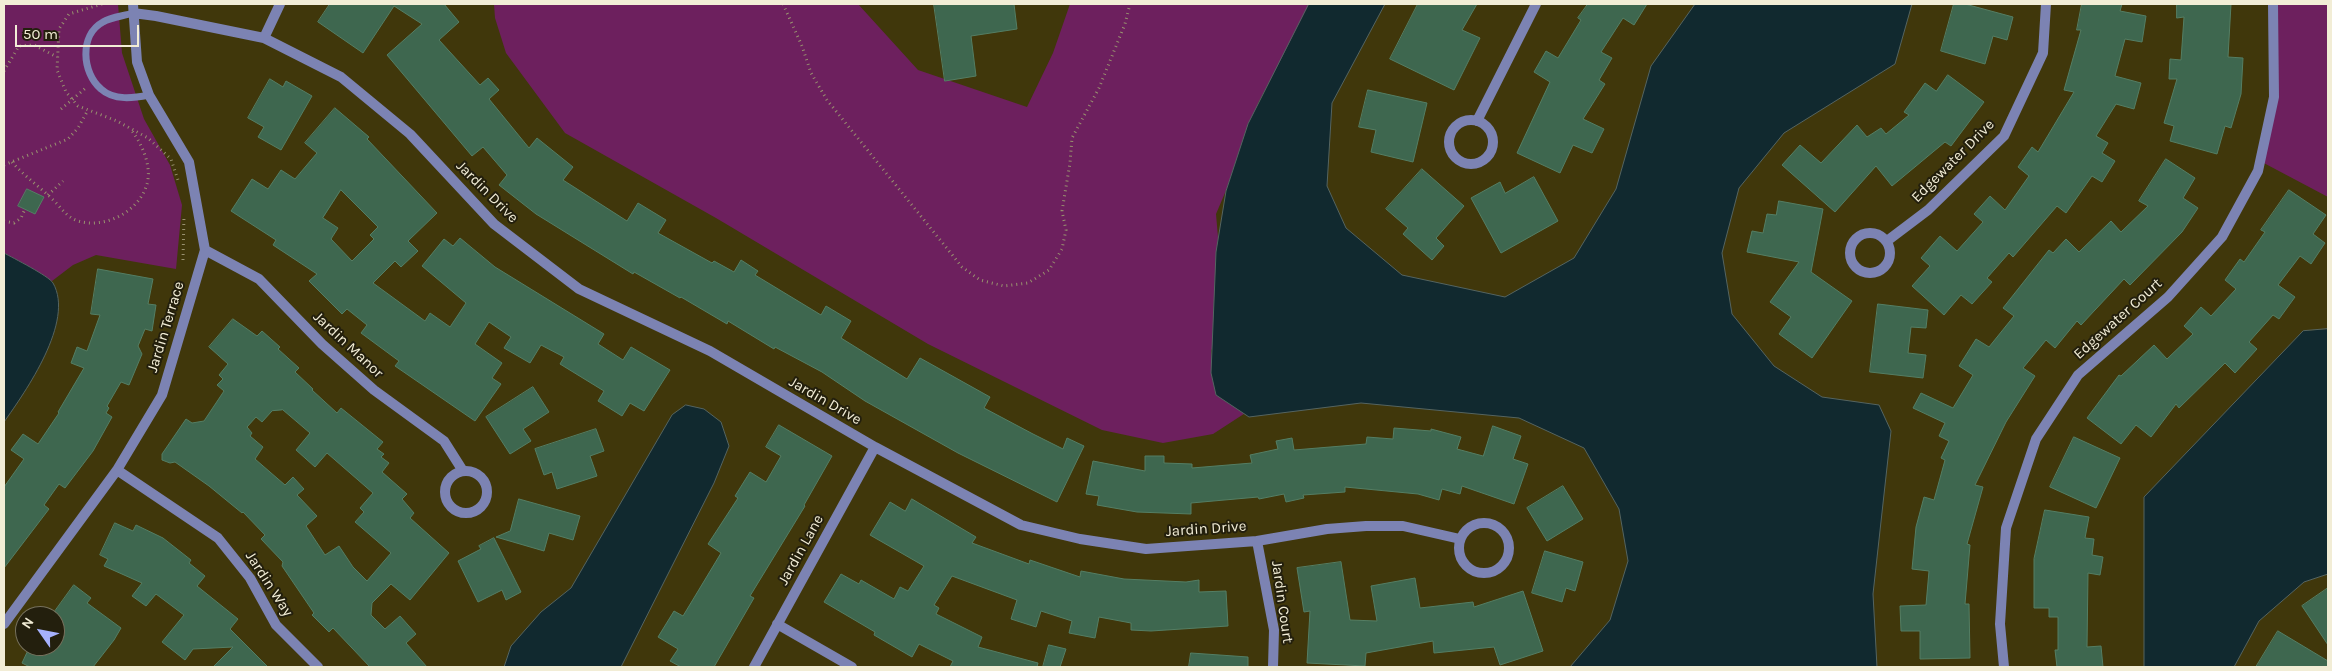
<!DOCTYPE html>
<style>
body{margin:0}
#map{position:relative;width:2332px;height:671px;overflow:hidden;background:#40370b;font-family:Karla,sans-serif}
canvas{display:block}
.frame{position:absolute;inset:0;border:5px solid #f2edd6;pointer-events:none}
.north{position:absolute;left:15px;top:606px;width:50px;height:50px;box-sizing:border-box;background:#231f0d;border:1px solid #76715d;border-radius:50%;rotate:303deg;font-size:14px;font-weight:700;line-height:20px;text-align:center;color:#f2edd6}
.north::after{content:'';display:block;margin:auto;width:18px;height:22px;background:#a6b1fc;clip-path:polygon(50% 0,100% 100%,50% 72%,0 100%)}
.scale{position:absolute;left:15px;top:25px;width:124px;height:22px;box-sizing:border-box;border:2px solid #f2edd6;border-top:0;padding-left:6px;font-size:15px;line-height:18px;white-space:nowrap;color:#f2edd6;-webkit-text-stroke:4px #231f0d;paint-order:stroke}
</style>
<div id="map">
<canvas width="2332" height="671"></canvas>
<div class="frame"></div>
<div class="north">N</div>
<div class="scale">50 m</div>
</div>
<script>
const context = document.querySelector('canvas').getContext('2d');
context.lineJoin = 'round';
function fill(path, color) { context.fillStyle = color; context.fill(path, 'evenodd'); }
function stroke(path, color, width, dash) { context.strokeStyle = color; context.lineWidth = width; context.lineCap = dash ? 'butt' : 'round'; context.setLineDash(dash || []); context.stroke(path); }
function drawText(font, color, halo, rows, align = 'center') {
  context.font = font + ' Karla,sans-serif'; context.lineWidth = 4; context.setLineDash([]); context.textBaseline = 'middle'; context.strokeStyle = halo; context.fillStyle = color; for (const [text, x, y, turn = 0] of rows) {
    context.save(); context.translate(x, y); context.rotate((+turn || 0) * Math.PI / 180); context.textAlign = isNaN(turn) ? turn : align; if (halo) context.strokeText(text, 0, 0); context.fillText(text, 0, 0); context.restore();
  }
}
fill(new Path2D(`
 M4,4H118L122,53L144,119L170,165L182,205L176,269L96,255L73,265L52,281L4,253Z
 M494,4H858L918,70L1027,107L1053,53L1070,4H1324L1291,56L1273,76L1258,103L1256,120L1216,214L1222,284L1218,334L1211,351L1213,371L1253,408L1213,434L1163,443L1102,430L928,344L716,218L565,133L506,53L495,18Z
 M2273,4H2328V197L2260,161L2274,97Z`), '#6d205e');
const water = new Path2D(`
 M1309,4H1385L1332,103L1327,186L1346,228L1402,275L1505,297L1574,258L1616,189L1651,66L1695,4H1912L1895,64L1784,133L1739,188L1722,253L1732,314L1774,366L1822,397L1879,405L1891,431L1873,594L1877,667H1570L1610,620L1628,561L1619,509L1584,448L1519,418L1361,403L1249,417L1216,395L1211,373L1216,252L1226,191L1248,124Z
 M4,253C13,258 49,276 53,283C75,321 26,391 4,422Z
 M2328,329V574L2304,582L2259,621L2234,667H2144V497L2303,331Z
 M686,405L704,409L721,422L729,446L714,483L621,667H504L511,646L541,612L571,588L672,415Z`);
fill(water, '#11292f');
stroke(water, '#546461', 1);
const building = new Path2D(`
 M330,4H444L459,22L439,40L480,85L488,78L499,90L489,99L529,148L537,138L573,167L563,180L627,221L638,203L666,220L658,233L712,263L714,261L734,272L741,260L758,271L755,275L821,315L826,306L851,321L841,338L907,379L920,358L990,397L984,408L1033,434L1063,449L1067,438L1084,446L1057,502L958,453L865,401L822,372L775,347L774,349L728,321L727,324L681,297L680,298L634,272L633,274L536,214L499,185L507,175L483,147L472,156L387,55L422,24L394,6L363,53L318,22Z
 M934,4H1014L1017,29L971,36L976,76L945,81Z
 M1418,4H1477L1462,30L1480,38L1454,90L1390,59Z
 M1588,4H1647L1634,25L1623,18L1601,52L1612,58L1599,80L1605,84L1583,119L1604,129L1592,153L1573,145L1560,173L1517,153L1550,82L1534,72L1546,51L1558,58L1581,20L1578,18Z
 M1954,4H1965L2013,17L2007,40L1993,36L1985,64L1941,51Z
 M2082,4H2122L2120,11L2146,16L2142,42L2125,39L2115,76L2141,83L2134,109L2116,104L2096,136L2108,143L2102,153L2115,161L2102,182L2092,176L2066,213L2057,206L2013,257L2009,253L1987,278L1992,282L1972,304L1961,295L1944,315L1912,286L1930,266L1921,258L1940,236L1957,251L1983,222L1974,214L1990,196L2005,210L2029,176L2018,167L2032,147L2038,152L2074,92L2064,90L2081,30H2077Z
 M2177,4H2231L2228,57L2243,58L2241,94L2231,128L2225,126L2217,154L2170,141L2174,126L2164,123L2177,79H2169L2170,59L2181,60L2184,17L2177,18Z
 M1948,75L1984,102L1951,146L1945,142L1892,186L1876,166L1835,212L1782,165L1800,145L1821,163L1857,125L1867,137L1881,128L1886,134L1909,115L1904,112L1925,83L1936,91Z
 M270,79L283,87L286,81L312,96L281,150L258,137L264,127L248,118Z
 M1368,90L1427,103L1413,162L1371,152L1376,130L1359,127Z
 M335,108L369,137L367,139L437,213L408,241L418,251L401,267L395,261L373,283L425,321L430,313L450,327L466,303L422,266L444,239L453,246L460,238L495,267L604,334L598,344L623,360L631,347L670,370L644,411L630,403L622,416L598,401L604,391L560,364L564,357L541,345L530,363L504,348L511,337L489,322L475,344L502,363L492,378L501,384L475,421L395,366L399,361L361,333L367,325L347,309L342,314L309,281L317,274L273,245L276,240L231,211L252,179L268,189L281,170L295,179L317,153L305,143ZM341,190L378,227L370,235L374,239L352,261L331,239L338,228L323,218Z
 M2166,159L2195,178L2183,198L2198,208L2182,232L2130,285L2124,279L2081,325L2077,321L2055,348L2046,340L2023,368L2035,376L2006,422L1975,485L1983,487L1967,544L1970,545L1965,604H1969L1970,658L1920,659V631H1901L1900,606L1926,605L1929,571L1912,569L1916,527L1924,497L1934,500L1945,460L1941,458L1949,441L1939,436L1945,423L1913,408L1921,393L1953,408L1973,375L1959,366L1976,339L1989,347L2014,316L2003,308L2049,250L2053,253L2066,239L2079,252L2111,221L2121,232L2148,206L2139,201Z
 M1422,169L1464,206L1436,238L1444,246L1432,260L1403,234L1408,228L1386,209Z
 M1534,177L1558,221L1501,253L1471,198L1500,182L1505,193Z
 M27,189L44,197L35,214L18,206Z
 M2289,190L2326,215L2313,234L2325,243L2311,264L2300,256L2278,285L2295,297L2279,319L2273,315L2249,342L2257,349L2235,373L2225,363L2179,408L2176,404L2151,437L2136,425L2121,444L2087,418L2119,375L2121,376L2154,345L2167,359L2193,334L2184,326L2201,307L2211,316L2236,289L2225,280L2240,259L2244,262L2265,232L2261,230Z
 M1779,201L1823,209L1811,272L1852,301L1812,358L1779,334L1791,317L1770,302L1799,262L1747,252L1752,231L1763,233L1767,214L1776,215Z
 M98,269L153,279L148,304L156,305L152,331L145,329L138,346L142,354L129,385L121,382L107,406L109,408L106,413L112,417L93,451L65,488L59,484L44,505L49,509L4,568V487L24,459L11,450L23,434L38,444L59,413L58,412L84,368L71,363L77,347L87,351L100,315L91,314Z
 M1878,304L1928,310L1926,328L1911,327L1908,353L1926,355L1923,378L1870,372Z
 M233,319L257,336L262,331L280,347L278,349L299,368L295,372L313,389L312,390L337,413L341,408L383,442L377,449L384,454L381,457L389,463L382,472L407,494L402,499L414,513L410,518L449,553L410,600L391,584L372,603L371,615L385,629L400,616L416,634L406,643L427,667H370L333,628L329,632L312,615L314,613L282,566L283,562L261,539L265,535L243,512L242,513L209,486L175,462L170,463L162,460V454L186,419L192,423L204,421L224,391L217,385L223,379L219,375L228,364L209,347ZM283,410L310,433L296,450L315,467L327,453L373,493L360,508L364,512L355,522L391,553L367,581L353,567L339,546L325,555L306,526L317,516L297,495L304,489L293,477L285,485L255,459L263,447L250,436L252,433L247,427L256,417L262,422L272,411Z
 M533,387L549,412L523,429L531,441L510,454L486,417Z
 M779,425L832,456L804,505L805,506L750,596L754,598L714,667H681L670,661L678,649L658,637L674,611L683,616L715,563L721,553L708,544L738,498L735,496L750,472L766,482L781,456L766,447Z
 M1493,426L1521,436L1513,459L1528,464L1514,504L1462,486L1460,494L1442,489L1439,500L1418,494L1345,487V492L1303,495L1304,498L1286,502L1284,494L1259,499L1258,497L1191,503V514L1137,512L1097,505L1099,496L1086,494L1093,461L1145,471V456H1164V463L1192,464V468L1252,463L1250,455L1278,449L1276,441L1292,438L1294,450L1366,444L1367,437L1393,439L1394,428L1431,431V429L1461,437L1457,449L1483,456Z
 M596,429L604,451L590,456L597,476L557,489L552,472L544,475L535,449Z
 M2074,437L2120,458L2096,508L2050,487Z
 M1563,486L1583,519L1547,541L1527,508Z
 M519,499L580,516L573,540L549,533L544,551L496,537L510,531Z
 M912,499L976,537L972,543L1029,564L1030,560L1080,577L1081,571L1124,579L1186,582L1199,580V592L1226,591L1228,626L1151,631L1131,630V623L1099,617L1095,638L1069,633L1072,621L1041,611L1036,627L1011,619L1017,600L952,576L934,605L939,608L936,614L982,637L978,647L1038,663L1037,667H950L953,661L919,644L912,657L874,635L875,632L824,602L841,574L859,584L861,580L894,599L900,587L908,591L924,566L870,535L890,502L905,511Z
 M2045,510L2089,517L2085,538L2094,539L2092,555L2103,557L2100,575L2088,573L2087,647L2101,646L2103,667H2057L2055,650H2058V617H2049V608H2034V559Z
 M115,523L133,531L136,525L163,538L191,560L189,563L205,576L197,586L238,619L230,629L268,667H213L233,647L193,649L185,660L162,642L184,615L156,594L146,606L132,596L142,583L104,566L108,559L100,555Z
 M494,538L521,592L506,600L502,590L478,602L458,561L481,549L479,546Z
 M1545,551L1583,562L1575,591L1566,588L1562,602L1532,593Z
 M1341,562L1350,620L1377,621L1371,586L1415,578L1420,608L1473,602L1474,607L1523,591L1543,651L1500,665L1494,647L1434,653L1433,641L1366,653L1365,666L1307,663L1310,611L1304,612L1297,568Z
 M74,585L91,598L87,603L121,628L114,640L93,667H30L22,663L30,646H55V611Z
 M2328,588V645L2302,606Z
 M2278,631L2328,661V667H2256Z
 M1049,645L1066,649L1060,667H1043Z
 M1191,653L1248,657V667H1189Z`);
fill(building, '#3e674f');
stroke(building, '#547e64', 1);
stroke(new Path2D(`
 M102,4L69,14L59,29L57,70L66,92L78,106L117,121L148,138L171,159L178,180
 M783,4L802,46L811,73L827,100L962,267L980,280L1004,286L1028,283L1049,270L1062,249L1066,230L1062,211L1070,163L1072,138L1099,88L1125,24L1130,4
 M4,71L19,46L34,45L57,57
 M61,109L87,87
 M12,162C24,176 39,186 52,199C61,207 66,217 78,221C105,229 139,212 147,184C152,166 142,144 132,131
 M4,165L68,139L78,128L88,110
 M48,195L63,181
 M4,221L14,223L21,218L25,209
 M183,260L184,215`), '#98916f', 3, [1, 4]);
stroke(new Path2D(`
 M133,13C124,16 111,17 103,22C79,35 82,73 101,89C114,101 134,98 149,95`), '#7c83b3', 7);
stroke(new Path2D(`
 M133,13L156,16L264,38L341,77L410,134L494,224L579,289L710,351L875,447L1021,525L1080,539L1146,549L1257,541L1327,529L1366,526H1403L1460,539
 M264,38L280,4
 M1449 142a22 22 0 1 1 44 0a22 22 0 1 1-44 0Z
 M1477,121L1536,4
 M1850 253a20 20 0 1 1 40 0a20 20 0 1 1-40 0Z
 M1887,241L1928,210L2004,136L2043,53L2046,4
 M205,250L259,279L322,344L374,390L444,441L463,471
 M117,470L218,538L250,578L276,625L318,667
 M445 492a21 21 0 1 1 42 0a21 21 0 1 1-42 0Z
 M1459 548a25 25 0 1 1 50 0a25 25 0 1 1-50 0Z
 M1257,541L1274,630L1273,667
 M4,624L117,470L162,395L205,250L189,162L149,95L137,62L133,4
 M777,624L852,667
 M754,667L875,447
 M2004,667L2000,624L2006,528L2036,439L2078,375L2168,297L2222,237L2258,171L2274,97L2273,4`), '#7c83b3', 10);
drawText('15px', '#f2edd6', '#231f0d', [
 ["Edgewater Drive",1953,161,-45],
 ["Jardin Drive",487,192,45],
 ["Edgewater Court",2118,319,-42],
 ["Jardin Terrace",166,327,-73],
 ["Jardin Manor",348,345,43],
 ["Jardin Drive",825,401,30],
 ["Jardin Drive",1206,529,-4],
 ["Jardin Lane",801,550,-61],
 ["Jardin Way",269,584,57],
 ["Jardin Court",1282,602,82]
]);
</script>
